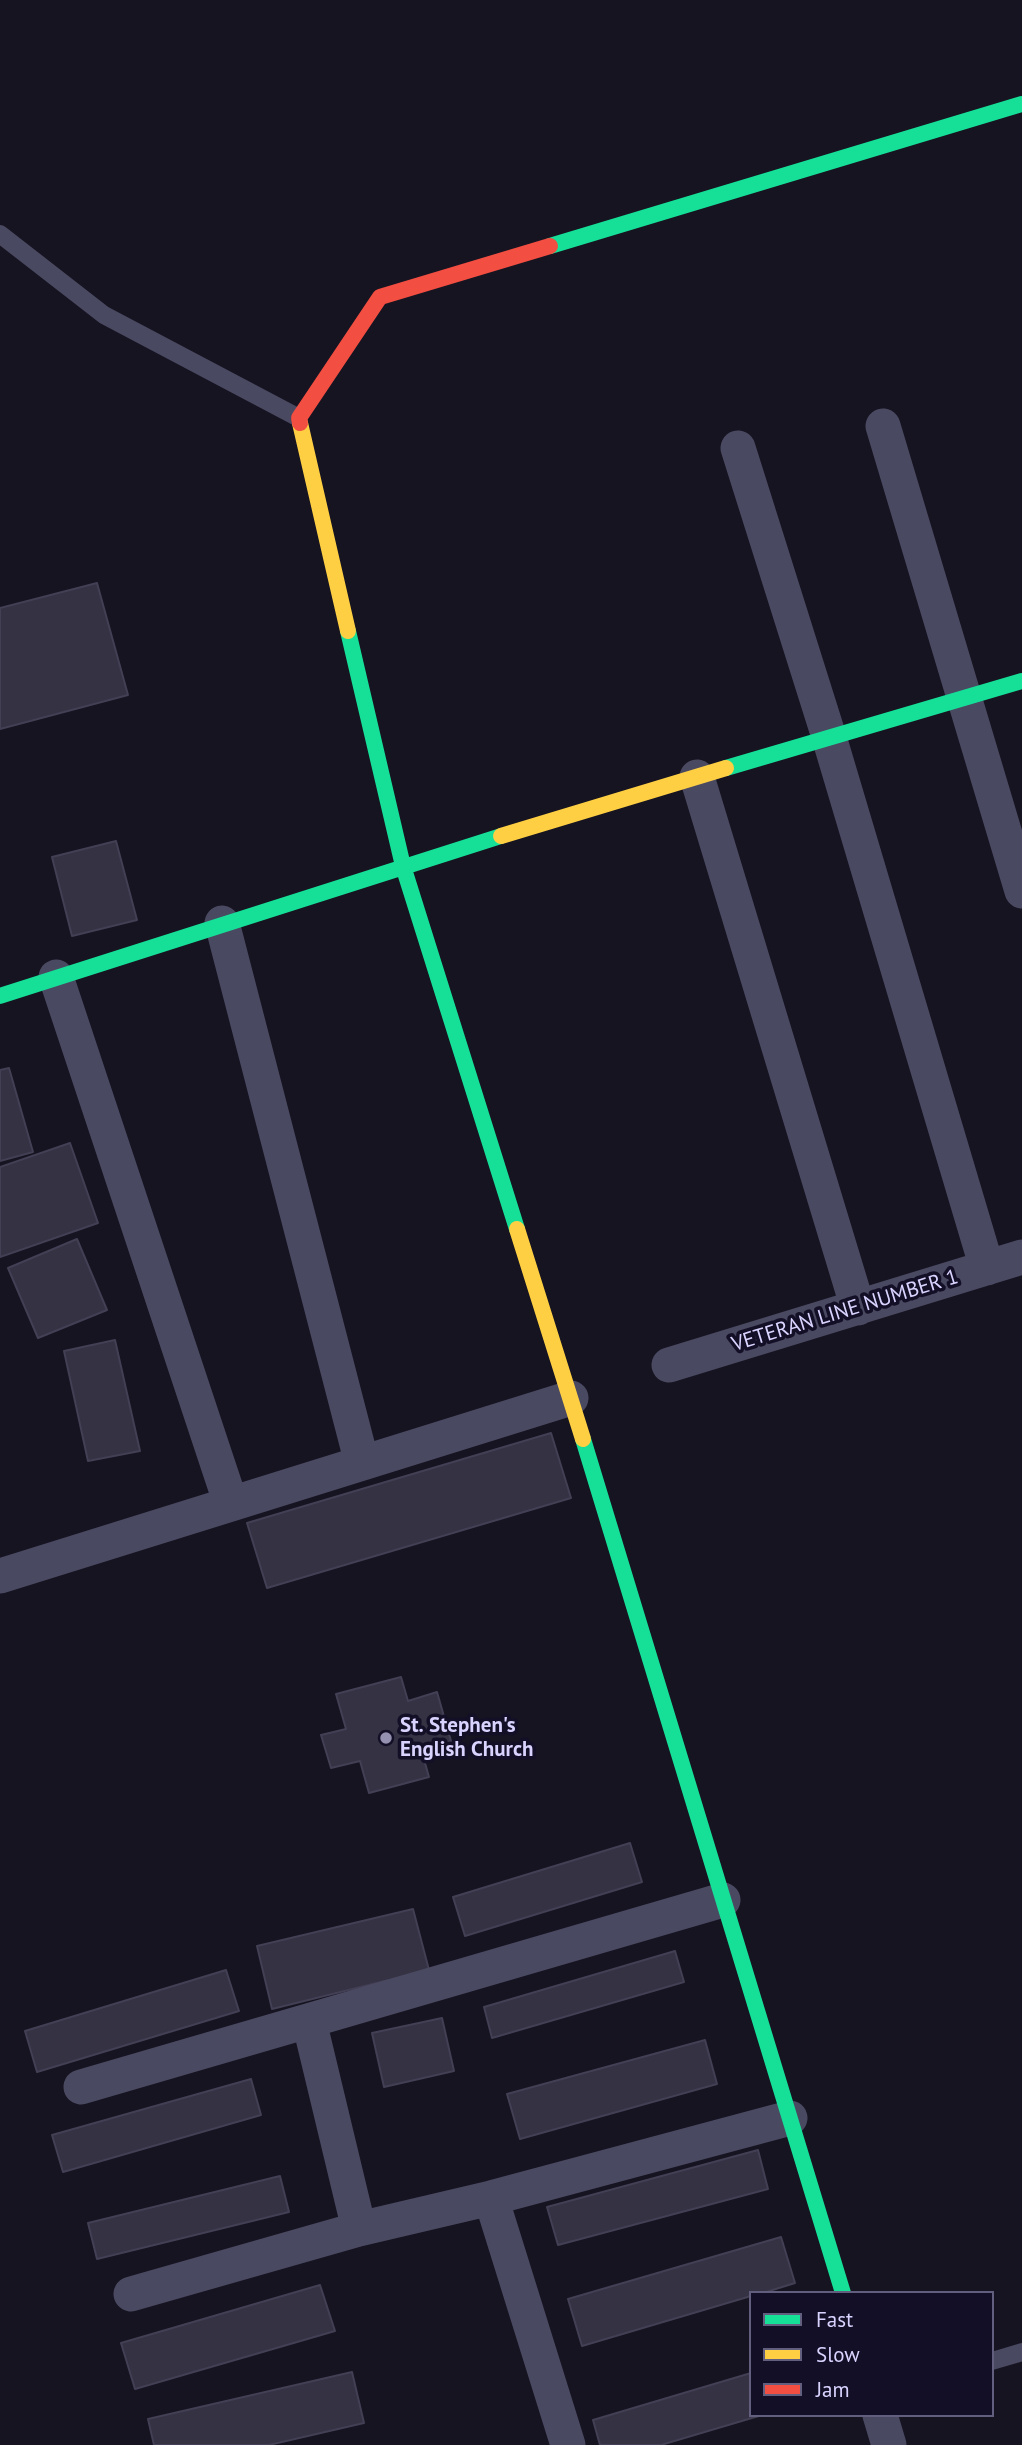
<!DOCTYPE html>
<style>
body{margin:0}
#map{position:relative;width:1022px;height:2445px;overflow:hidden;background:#161421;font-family:"PT Sans",sans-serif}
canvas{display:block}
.legend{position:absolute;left:749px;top:2291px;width:245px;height:126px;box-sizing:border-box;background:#130f26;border:2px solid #625e7d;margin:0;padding:9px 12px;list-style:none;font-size:21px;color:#d9d4ff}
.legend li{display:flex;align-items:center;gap:14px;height:35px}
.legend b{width:35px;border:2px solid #625e7d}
</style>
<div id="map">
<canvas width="1022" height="2445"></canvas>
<ul class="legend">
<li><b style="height:9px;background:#16e098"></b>Fast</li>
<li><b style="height:9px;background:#ffcf43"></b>Slow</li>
<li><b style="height:9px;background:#f24e42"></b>Jam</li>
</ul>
</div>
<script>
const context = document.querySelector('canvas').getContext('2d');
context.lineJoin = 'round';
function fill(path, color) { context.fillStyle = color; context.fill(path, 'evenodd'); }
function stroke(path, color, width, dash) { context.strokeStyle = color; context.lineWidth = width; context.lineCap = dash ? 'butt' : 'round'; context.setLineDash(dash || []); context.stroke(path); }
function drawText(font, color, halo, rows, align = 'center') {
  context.font = font + ' "PT Sans",sans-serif'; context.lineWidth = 7; context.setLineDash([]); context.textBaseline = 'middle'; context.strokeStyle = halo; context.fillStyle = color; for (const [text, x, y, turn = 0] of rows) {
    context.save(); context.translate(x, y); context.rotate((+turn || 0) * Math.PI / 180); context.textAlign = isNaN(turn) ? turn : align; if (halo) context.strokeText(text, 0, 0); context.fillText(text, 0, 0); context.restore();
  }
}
const building = new Path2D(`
 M97,583L128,695L0,729V608Z
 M116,841L137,920L72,936L52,857Z
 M9,1068L33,1152L0,1161V1070Z
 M70,1143L98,1223L0,1257V1167Z
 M77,1239L107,1310L38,1338L8,1268Z
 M115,1340L140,1451L88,1461L64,1351Z
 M551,1433L571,1498L267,1588L247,1523Z
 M401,1677L408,1701L437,1692L451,1741L421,1749L429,1777L369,1793L360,1761L331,1768L321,1735L346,1729L336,1694Z
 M630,1843L642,1882L465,1936L453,1897Z
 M413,1909L429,1970L272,2009L257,1946Z
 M675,1951L684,1982L492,2038L484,2007Z
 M226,1970L239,2011L37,2072L25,2031Z
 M442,2018L454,2071L384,2087L372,2033Z
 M705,2040L717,2084L520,2139L507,2094Z
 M251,2079L261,2115L63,2172L52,2135Z
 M758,2150L768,2189L558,2245L547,2207Z
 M280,2176L289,2212L97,2259L88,2223Z
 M781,2237L795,2283L763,2293H751V2296L582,2346L568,2299Z
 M320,2285L335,2331L135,2389L121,2343Z
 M352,2372L364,2423L269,2445H154L148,2419Z
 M751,2373V2415H762L661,2445H600L593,2420Z`);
fill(building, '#343243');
stroke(building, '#433f54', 2);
stroke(new Path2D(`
 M0,234L104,315L299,418
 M992,2361L1022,2352`), '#4a4962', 18);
stroke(new Path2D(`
 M883,426L1022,891
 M738,448L829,737L987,1268
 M697,777L858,1308
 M222,923L362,1463
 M56,977L231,1504
 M669,1365L1022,1257
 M0,1576L571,1398
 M309,2021L359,2229L491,2198L790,2118
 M81,2087L723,1900
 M491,2198L568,2445
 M131,2294L359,2229
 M880,2415L889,2445`), '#4a4962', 35);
stroke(new Path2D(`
 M550,246L1022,104
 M348,631L403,866L517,1229
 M726,768L1022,681
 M0,996L501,836
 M583,1439L843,2293`), '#16e098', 16);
stroke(new Path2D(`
 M300,423L348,631
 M501,836L726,768
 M517,1229L583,1439`), '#ffcf43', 16);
stroke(new Path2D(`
 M300,423L299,418L380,297L550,246`), '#f24e42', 16);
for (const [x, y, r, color] of [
 [386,1738,7,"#9591b1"]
]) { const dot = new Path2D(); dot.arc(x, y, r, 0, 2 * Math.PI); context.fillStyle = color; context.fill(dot); stroke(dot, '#130f26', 2.5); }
drawText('21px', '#d9d4ff', '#130f26', [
 ["VETERAN LINE NUMBER 1",845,1311,-17]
]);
drawText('bold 21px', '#d9d4ff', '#130f26', [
 ["St. Stephen's",400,1726],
 ["English Church",400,1750]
], 'left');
</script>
